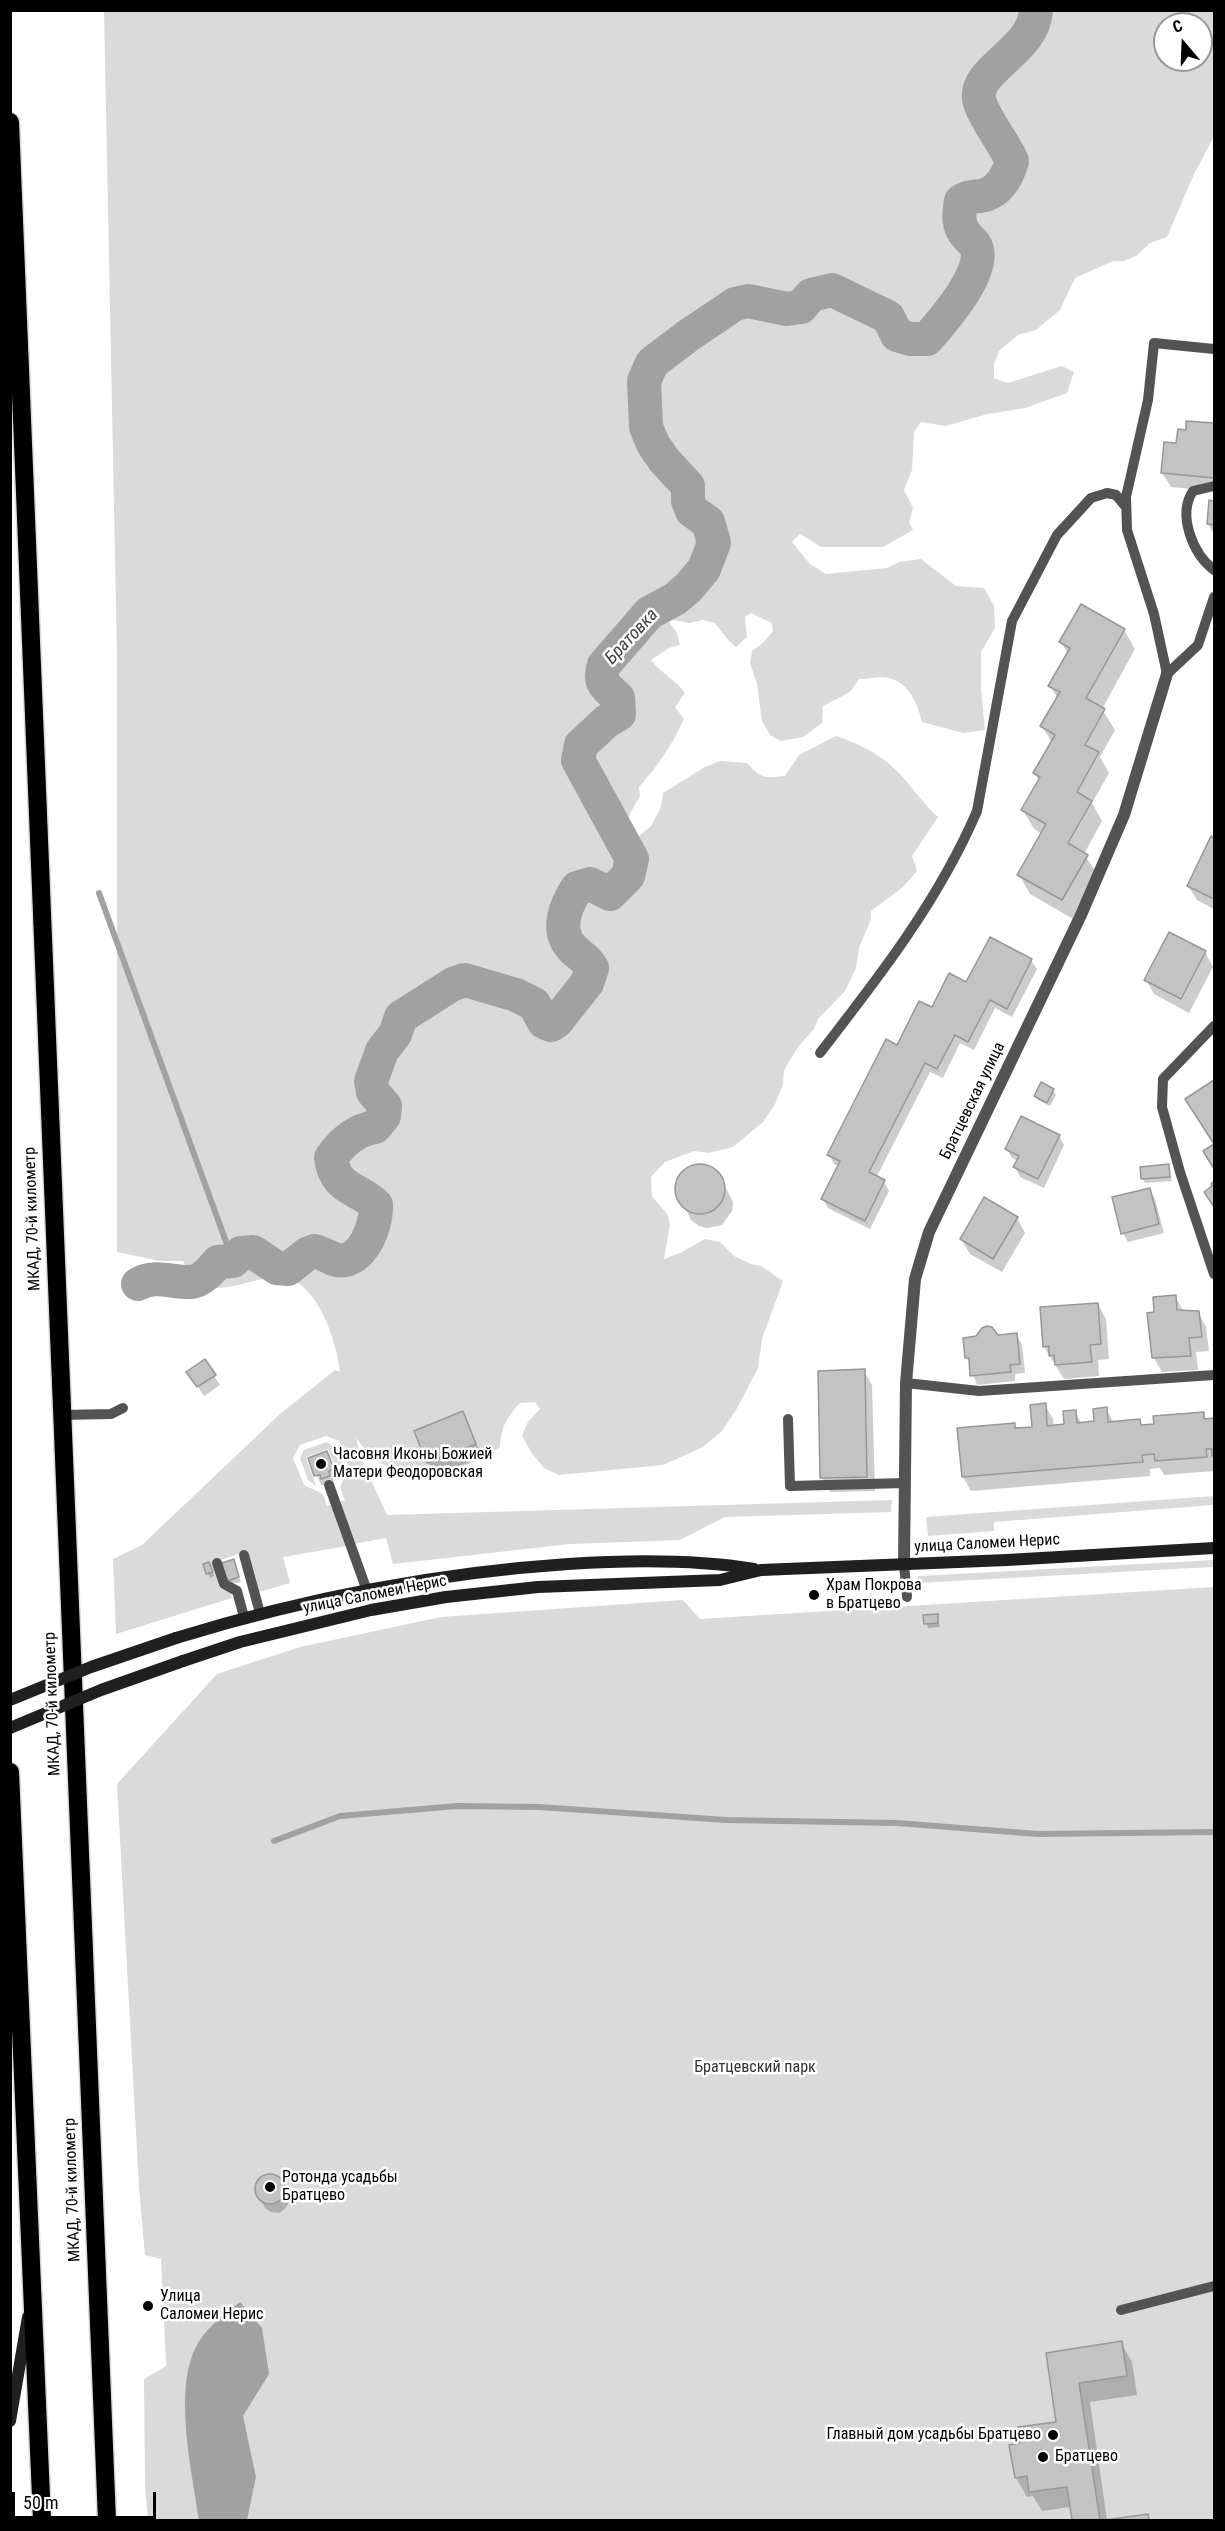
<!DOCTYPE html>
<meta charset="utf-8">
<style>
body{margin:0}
#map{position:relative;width:1225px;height:2531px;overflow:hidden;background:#fff;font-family:"Roboto Condensed",sans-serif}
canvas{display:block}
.frame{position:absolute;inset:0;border:12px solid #000;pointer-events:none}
.north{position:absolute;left:1153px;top:12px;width:60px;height:60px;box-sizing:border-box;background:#fff;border:2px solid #999;border-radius:50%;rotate:341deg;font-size:16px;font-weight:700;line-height:24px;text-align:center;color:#000}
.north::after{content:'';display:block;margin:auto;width:21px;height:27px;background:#000;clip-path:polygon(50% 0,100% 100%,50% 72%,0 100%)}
.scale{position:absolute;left:12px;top:2492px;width:144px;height:27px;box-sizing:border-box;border:3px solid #000;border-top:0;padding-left:8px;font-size:18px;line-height:21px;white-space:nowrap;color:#000;-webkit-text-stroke:4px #fff;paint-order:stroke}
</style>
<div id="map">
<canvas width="1225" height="2531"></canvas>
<div class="frame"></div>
<div class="north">С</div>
<div class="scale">50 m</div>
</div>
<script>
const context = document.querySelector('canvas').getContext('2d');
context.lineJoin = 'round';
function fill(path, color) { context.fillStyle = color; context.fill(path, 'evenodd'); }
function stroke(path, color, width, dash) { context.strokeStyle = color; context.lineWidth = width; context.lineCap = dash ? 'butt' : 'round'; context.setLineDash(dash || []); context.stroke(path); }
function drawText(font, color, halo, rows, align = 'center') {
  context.font = font + ' "Roboto Condensed",sans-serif'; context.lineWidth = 5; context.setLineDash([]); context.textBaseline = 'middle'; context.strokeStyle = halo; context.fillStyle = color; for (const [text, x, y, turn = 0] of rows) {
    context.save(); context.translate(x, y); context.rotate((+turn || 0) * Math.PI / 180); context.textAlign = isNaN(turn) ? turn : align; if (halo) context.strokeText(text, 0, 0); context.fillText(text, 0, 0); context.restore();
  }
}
fill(new Path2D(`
 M104,11H1214V129L1212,140L1194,174L1167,237L1150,243L1136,256L1124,261H1113L1075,278L1060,310L1036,330L1018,335L999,351L994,364V378L1008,383L1062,366L1074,372L1067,393L1025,408L988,414L945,426L921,422L914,432L912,470L904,490L913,508L909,522L913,530L883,547H821L800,534L792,542L810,564L826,574L887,568L899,562L921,559L956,586L984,588L994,606L995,628L981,652V687L985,730L963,733L922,722C918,704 909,683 889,678C881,676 868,679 859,679L850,692L823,706L822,723L803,737L781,741L770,735L762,721L757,684L750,663L752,651L764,642L773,631L772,623L751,613L745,617L747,637L736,647L728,640L715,623L703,620L689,623L667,619L677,633L680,645L669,648L651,660C662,674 676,680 685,693L675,707L684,719C673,744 657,767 639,787L640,796L615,840L616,866L633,841L651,826L661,807L663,793L705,767L720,761L747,763C761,779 764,778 785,776L799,755L836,736C859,744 879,753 897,771C912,786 922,803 938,817L912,856L917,871L903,887L871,911V919L859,948L856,968L845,991L818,1019L814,1029L798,1047L784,1070L783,1085L775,1104L763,1122L733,1147L708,1153L694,1151L665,1162L651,1177L652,1196L667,1214L670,1224L664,1259L680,1253L705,1239L720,1242L734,1256L751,1264L761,1266L783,1281L762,1339L758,1368L736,1410L722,1431L703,1447L663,1465L559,1475L544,1468L531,1452L522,1435L528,1422L540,1409L535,1402L520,1403C507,1417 501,1427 500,1447L491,1453L430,1478L409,1476L380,1463L367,1452L356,1438L361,1458L387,1515L892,1500L891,1512L725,1517L680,1540L570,1544L393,1564L386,1538L354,1544L339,1502L345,1500L340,1487L349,1468L339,1441L326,1436L300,1445L293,1458L304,1485L323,1494L327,1506L333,1504L347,1546L283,1557L290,1583L259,1592L247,1551L212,1563L220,1589L231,1593L232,1598L116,1634L113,1559L142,1545L280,1414L335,1370L340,1372C337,1341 315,1273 275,1277C239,1280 202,1308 183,1261H160L117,1252V656ZM1165,24H1201V60H1165Z
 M326,1442L336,1447L343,1467L339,1477L328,1449L306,1457L316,1486L308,1480L300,1458L304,1450Z
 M1214,1496V1515L1213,1505L994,1522V1531L928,1536L926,1517Z
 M1214,1560V1567L1192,1568L918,1583V1576H920Z
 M1214,1587V2520H148L145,2486L144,2379L166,2366L161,2259L145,2255L139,2188L117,1784L217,1674L300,1647L441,1617L683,1600L700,1619Z`), '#dadada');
fill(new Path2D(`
 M240,2302L262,2328L269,2374L243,2416L256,2477L247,2520H199C192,2471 171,2383 200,2340C211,2324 225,2313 240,2302Z`), '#a1a1a1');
fill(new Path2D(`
 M1188,422L1214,425V491L1171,487L1162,473L1187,431Z
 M1210,502H1214V535L1208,524Z
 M1124,630L1135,649L1102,709L1115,730L1100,757L1109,773L1092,803L1102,821L1084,854L1098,875L1073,919L1030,894L1019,875L1042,834L1034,829L1023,810L1039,781L1035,773L1052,743L1042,726L1058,699L1050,686L1068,654L1061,642Z
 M1211,838L1214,840V909L1197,900L1188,886Z
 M1205,952L1213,967L1189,1013L1154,994L1146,980Z
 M1031,960L1037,969L1012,1017L995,1008L974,1050L960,1043L943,1078L930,1072L876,1178L884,1182L889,1191L870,1229L828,1208L823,1198L839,1166L834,1164L829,1154L898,1047L933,1009L967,984Z
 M1214,1081V1142L1187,1099Z
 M1042,1084L1053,1090L1056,1095L1050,1106L1038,1100L1036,1096Z
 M1059,1136L1064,1145L1044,1188L1020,1177L1015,1167L1018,1161L1012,1158L1007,1149Z
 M704,1166L719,1175L733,1202L732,1211L722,1225L707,1228L699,1226L691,1220L676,1188L682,1174L688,1168Z
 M1168,1166L1172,1181L1145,1183L1143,1179Z
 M1149,1189L1155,1199L1164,1233L1128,1242L1123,1233Z
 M1017,1218L1025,1233L1002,1272L970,1254L961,1239Z
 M1175,1297L1184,1312H1198L1206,1327L1209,1351L1196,1352L1198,1370L1162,1372L1154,1358L1156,1313Z
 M1098,1304L1106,1319L1109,1359L1098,1360L1099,1376L1064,1379L1044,1347Z
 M1016,1335L1022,1344L1025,1373L1015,1374V1381L977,1385L967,1358L998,1337Z
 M864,1371L872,1385L875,1491L830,1492L822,1478Z
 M214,1376L220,1385L204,1396L194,1381Z
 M1045,1405L1053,1419L1054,1427L1066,1425L1075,1412L1082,1424L1095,1423L1106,1409L1114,1423L1139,1421L1142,1426L1203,1414L1207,1420L1214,1419V1471L1164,1475L1160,1468L1150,1469V1476L971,1491L963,1477L959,1429L1014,1425L1017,1430L1033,1428Z
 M463,1413L483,1458L436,1477L428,1462Z
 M326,1453L338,1479L333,1481L334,1485H321L310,1459Z
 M233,1561L241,1582L228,1585L226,1581Z
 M205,1565L211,1568L214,1576L210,1578Z
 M937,1616L940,1627L928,1628L925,1617Z
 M271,2176L278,2178L288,2195L289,2202L285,2209L279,2213L271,2212L265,2208L257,2190L258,2183L263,2178Z
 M1121,2343L1132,2362L1137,2395L1090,2402L1107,2520H1073L1071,2507L1042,2511L1033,2496L1027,2497L1016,2478L1022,2444L1058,2423L1047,2354Z`), '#0003');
stroke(new Path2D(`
 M99,893L233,1261
 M274,1841L340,1816L457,1806L539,1807L726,1820L897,1823L1038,1834L1214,1832`), '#a1a1a1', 6);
stroke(new Path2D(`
 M138,1284C156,1274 172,1283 191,1282C202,1281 211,1270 218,1262L233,1261L241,1253L253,1252L277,1268L288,1269L307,1254L315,1251C322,1253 330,1258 337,1260C362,1265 377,1225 376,1205C356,1186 336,1191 331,1158C342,1142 356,1130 375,1127L384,1116L385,1106L373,1092L371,1081L382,1051L395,1034L401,1017L453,984L465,980L516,995L534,1004L544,1022L551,1025L557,1021L587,983L592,968C586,957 579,956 572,948C555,930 566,905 577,888L590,884L610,894L628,876L632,859L578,760L581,745L607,721L619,714L618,698C605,686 598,683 604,665L649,613L675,599L689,587L704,569L714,543L708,522L692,511L688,501V486L664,460L653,444L646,427L644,381L652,363L689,335L735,304L748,301L787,309L801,307L811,295L832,290L888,317L897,335L910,339H927C942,322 987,271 976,247C975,243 969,239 967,236C957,226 959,214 961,201C972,194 975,198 985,195C1000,190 1008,175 1012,161C1003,141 987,123 980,103C969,70 1034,53 1036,10`), '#a1a1a1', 34);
const building = new Path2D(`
 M1186,421L1214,423V478L1161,473L1164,442L1176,443L1178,429L1186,430Z
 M1209,500L1214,501V525L1207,524Z
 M1081,604L1125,629L1086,698L1105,709L1085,745L1099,752L1077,792L1092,801L1068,843L1088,855L1062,900L1017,875L1046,824L1021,810L1040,777L1033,773L1055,735L1040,726L1060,692L1048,686L1070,648L1059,642Z
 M1211,836L1214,838V899L1187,886Z
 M1169,932L1206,951L1181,999L1144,980Z
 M990,937L1032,959L1007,1009L990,1000L968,1042L955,1035L937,1069L925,1063L869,1172L885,1180L865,1221L821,1199L840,1161L827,1155L886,1039L897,1045L919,1001L932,1007L949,973L966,982Z
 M1214,1080V1169L1203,1151L1214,1144L1185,1099Z
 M1041,1082L1054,1089L1047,1103L1034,1096Z
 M1021,1116L1060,1135L1038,1179L1013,1167L1019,1156L1005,1149Z
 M675 1189a25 25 0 1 1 50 0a25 25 0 1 1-50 0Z
 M1169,1164L1170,1177L1141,1179L1140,1167Z
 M1214,1181V1207L1204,1192L1212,1186L1211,1184Z
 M1150,1188L1159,1224L1121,1234L1112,1197Z
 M984,1197L1018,1217L993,1259L960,1239Z
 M1176,1295L1177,1310L1199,1311L1202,1337L1189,1338L1191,1356L1152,1358L1147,1313L1154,1312L1153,1297Z
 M1098,1303L1101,1344L1090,1345L1092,1362L1055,1365L1054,1355L1049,1356V1346L1043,1347L1040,1307Z
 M987,1326L992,1327L998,1335L1017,1333L1020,1364L1010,1365L1011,1372L970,1376L969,1358H965L963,1338L976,1336L982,1328Z
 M205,1359L216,1375L197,1387L186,1372Z
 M865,1369L867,1477L820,1478L818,1371Z
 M1046,1403L1047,1426L1064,1424L1063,1411L1076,1410L1077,1423L1094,1421L1093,1409L1107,1407L1108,1422L1140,1419L1141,1425L1154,1424L1153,1416L1204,1412V1419L1214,1418V1456H1212V1449H1206L1207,1457L1155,1461L1154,1454L1142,1455L1143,1462L962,1477L957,1428L1015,1423V1428L1032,1427L1030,1405Z
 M463,1411L476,1444L427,1463L414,1431Z
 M327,1451L334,1469L329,1471L330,1476L321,1479L320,1475L314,1476L308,1458Z
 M234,1559L239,1577L225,1582L219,1564Z
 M209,1562L213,1572L206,1574L203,1564Z
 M938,1614V1623L924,1624L923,1615Z
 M255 2189a15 15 0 1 1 30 0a15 15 0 1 1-30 0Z
 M1122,2341L1127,2376L1079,2383L1100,2520H1072L1067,2487L1029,2492L1027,2476L1015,2478L1009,2445L1020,2443L1018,2427L1056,2422L1046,2353Z
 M1148,2514L1149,2520H1105Z`);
fill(building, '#c3c3c3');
stroke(building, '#979797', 1.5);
const highway = new Path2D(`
 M10,122L107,2520
 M10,1772L42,2520`);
stroke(highway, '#dbdbdb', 21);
stroke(new Path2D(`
 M1214,349L1154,343L1148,400L1126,497L1127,530L1154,614L1167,674L1198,645L1214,597
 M1214,486L1193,491C1177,515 1193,554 1214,570
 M1214,1026L1163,1079L1162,1107L1180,1172L1214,1274
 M820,1053C879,977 939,900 977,811L1012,621L1057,535L1091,498L1107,493L1116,495L1126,507
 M906,1383L979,1391L1214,1375
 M61,1415L111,1414L123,1408
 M788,1419L790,1486L905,1483
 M329,1485L366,1588
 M244,1555L260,1613
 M217,1563L224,1584L237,1591L244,1617
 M904,1564L907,1597
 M1121,2310L1214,2286`), '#535353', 10);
stroke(new Path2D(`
 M904,1564L906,1383L915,1279L929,1232L1081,915L1124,815L1167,674`), '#535353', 12);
stroke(new Path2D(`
 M176,1638C306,1598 432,1573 568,1564C630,1560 693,1559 754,1569
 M183,1661L240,1642L371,1610L446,1597L538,1587L720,1580L761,1570L1007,1560L1214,1548
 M10,2421L28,2317`), '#202020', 12);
stroke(highway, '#000', 18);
stroke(new Path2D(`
 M10,1700L91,1667L176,1638
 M10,1728L101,1690L183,1661`), '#202020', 12);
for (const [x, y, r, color] of [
 [321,1464,6,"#000"],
 [814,1595,6,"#000"],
 [270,2187,6,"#000"],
 [148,2306,6,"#000"],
 [1053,2435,6,"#000"],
 [1043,2457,6,"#000"]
]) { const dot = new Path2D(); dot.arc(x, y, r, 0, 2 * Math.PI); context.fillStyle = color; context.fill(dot); stroke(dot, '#fff', 2); }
drawText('16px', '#000', '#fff', [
 ["Братцевская улица",973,1101,-64],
 ["МКАД, 70-й километр",33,1219,-92],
 ["улица Саломеи Нерис",987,1544,-3],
 ["улица Саломеи Нерис",375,1595,-11],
 ["МКАД, 70-й километр",53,1704,-92],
 ["МКАД, 70-й километр",73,2190,-92]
]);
drawText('16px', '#000', '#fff', [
 ["Часовня Иконы Божией",333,1455],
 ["Матери Феодоровская",333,1473],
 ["Храм Покрова",826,1586],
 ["в Братцево",826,1604],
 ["Ротонда усадьбы",282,2178],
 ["Братцево",282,2196],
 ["Улица",160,2297],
 ["Саломеи Нерис",160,2315],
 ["Главный дом усадьбы Братцево",1041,2435,"right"],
 ["Братцево",1055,2457]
], 'left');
drawText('16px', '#313131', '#fff', [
 ["Братцевский парк",755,2068]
]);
drawText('italic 18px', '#424242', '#fff', [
 ["Братовка",632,637,-47]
]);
</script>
